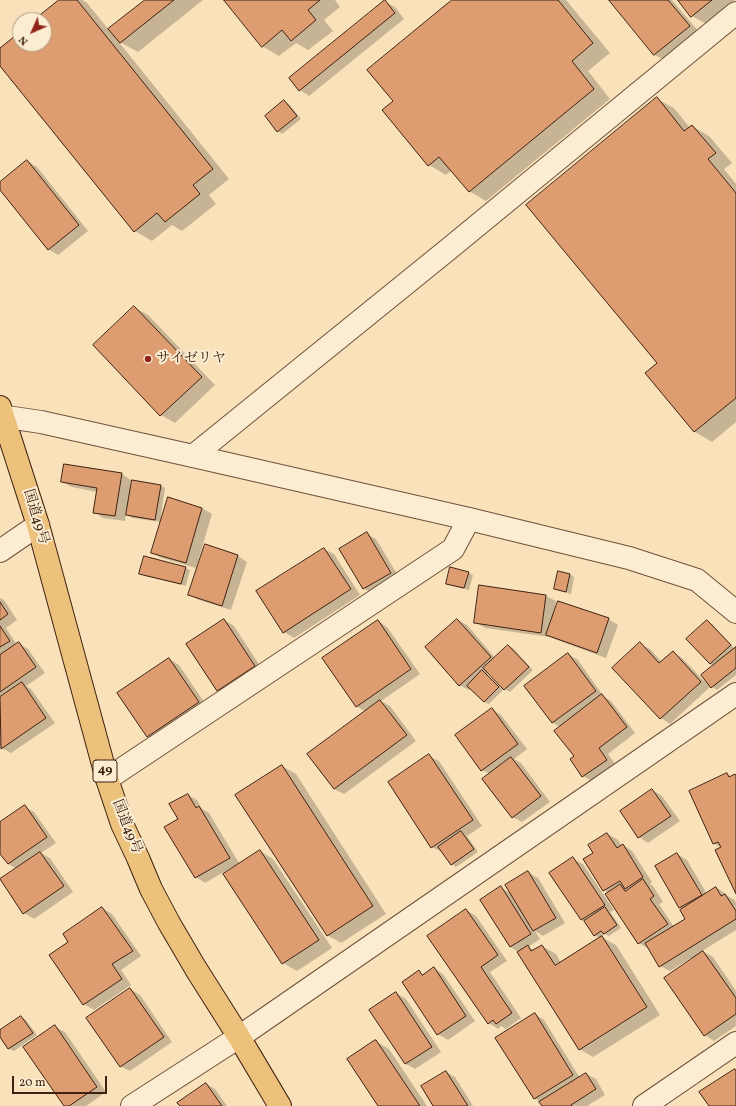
<!DOCTYPE html>
<meta charset="utf-8">
<style>
body{margin:0}
#map{position:relative;width:736px;height:1106px;overflow:hidden;background:#f9e2b9;font-family:Vollkorn,serif}
canvas{display:block}
.north{position:absolute;left:12px;top:12px;width:40px;height:40px;box-sizing:border-box;background:#fbecd2;border:1px solid #b09b85;border-radius:50%;rotate:225deg;font-size:11px;font-weight:700;line-height:16px;text-align:center;color:#3f2112}
.north::after{content:'';display:block;margin:auto;width:14px;height:18px;background:#8f2418;clip-path:polygon(50% 0,100% 100%,50% 72%,0 100%)}
.scale{position:absolute;left:12px;top:1076px;width:95px;height:18px;box-sizing:border-box;border:2px solid #3f2112;border-top:0;padding-left:5px;font-size:12px;line-height:14px;white-space:nowrap;color:#3f2112;-webkit-text-stroke:3px #fbecd2;paint-order:stroke}
</style>
<div id="map">
<canvas width="736" height="1106"></canvas>
<div class="north">N</div>
<div class="scale">20 m</div>
</div>
<script>
const context = document.querySelector('canvas').getContext('2d');
context.lineJoin = 'round';
function fill(path, color) { context.fillStyle = color; context.fill(path, 'evenodd'); }
function stroke(path, color, width, dash) { context.strokeStyle = color; context.lineWidth = width; context.lineCap = dash ? 'butt' : 'round'; context.setLineDash(dash || []); context.stroke(path); }
function drawText(font, color, halo, rows, align = 'center') {
  context.font = font + ' Vollkorn,"Noto Serif JP",serif'; context.lineWidth = 4; context.setLineDash([]); context.textBaseline = 'middle'; context.strokeStyle = halo; context.fillStyle = color; for (const [text, x, y, turn = 0] of rows) {
    context.save(); context.translate(x, y); context.rotate((+turn || 0) * Math.PI / 180); context.textAlign = isNaN(turn) ? turn : align; if (halo) context.strokeText(text, 0, 0); context.fillText(text, 0, 0); context.restore();
  }
}
fill(new Path2D(`
 M61,0H82L87,3L109,30L146,0H203L138,52L118,41L229,179L209,195L216,204L182,231L172,225L152,241L135,231L0,64V49L20,33V44H44V20H36Z
 M225,0H335L340,7L324,20L333,31L308,50L296,43L279,56L262,46Z
 M453,0H566L610,53L588,71L610,99L486,201L469,191L452,170L446,175L429,165L384,110L395,101Z
 M610,0H672L699,32L664,60L655,55Z
 M679,0H735L706,24L692,16Z
 M385,2L395,7L404,19L309,96L300,90Z
 M657,99L674,108L690,128L692,126L709,136L732,163L724,169L736,184V422L712,442L695,432L647,373L659,364Z
 M284,101L289,104L301,119L282,134L278,131Z
 M27,161L37,167L88,231L58,255L48,249L0,189V183Z
 M134,307L148,315L215,385L175,423L161,415L94,345Z
 M122,474L131,480L130,487L161,486L165,488L160,522H161L168,498L202,508L212,514L196,568L162,558L152,553L161,522L132,518L126,514L125,521L103,518L94,512L97,492L72,487L62,482Z
 M367,534L376,539L400,579L374,594L364,589L341,549Z
 M206,546L238,556L247,562L231,610L199,600L190,594Z
 M324,549L334,554L360,595L294,638L284,632L258,591Z
 M185,568L190,570L186,586L145,576L141,573Z
 M468,573L473,575L469,590L452,586L448,583Z
 M569,574L574,577L571,594L560,591L555,589Z
 M480,586L546,596L556,601L554,612L608,619L618,625L606,658L557,640L550,637L485,628L475,622Z
 M0,598L4,600L17,620L6,628L17,645L19,644L28,649L45,673L26,686L31,689L55,723L11,753L1,748L0,746Z
 M224,620L234,626L264,672L227,696L218,690Z
 M458,620L467,625L495,658L508,646L513,648L533,670L510,692L505,689L489,673L487,674L503,690L489,704L484,702L471,688L469,690L459,685Z
 M378,621L387,627L420,674L381,701L390,706L416,741L344,794L334,789L366,712L356,706Z
 M707,621L712,624L735,649L736,648V675L717,690L711,686L670,724L661,718L614,668L640,644L650,649L662,662L673,652L682,658L710,687L711,686L714,666L710,664Z
 M568,654L578,660L604,697L611,701L635,733L608,754L616,765L592,781L583,776L575,757L560,727L553,723L525,686Z
 M169,659L179,665L208,708L157,742L148,736L119,693Z
 M492,709L501,715L527,749L514,759L521,763L550,802L522,822L513,817L490,774L482,770Z
 M429,756L439,761L482,826L467,836L478,852L456,867L452,864L443,852H442L432,847Z
 M282,766L296,774L386,914L341,943L327,935Z
 M727,774L731,777L736,776V892L722,848L714,844Z
 M652,790L662,796L680,821L648,843L639,837Z
 M188,795L197,800L202,809L209,813L239,863L205,883L196,877L179,819Z
 M25,807L34,812L56,843L41,853L50,858L73,892L34,919L24,913L17,869L8,864L0,852V824Z
 M607,834L617,839L622,846L623,845L632,851L652,882L650,884L653,886L663,902L659,904L674,927L686,919L683,909L680,907L677,854L687,860L707,894L717,888L726,894L727,896L735,900L736,903V930L702,951L713,957L736,991V1026L714,1041L705,1035L691,958L670,971L660,966L649,949L639,943L609,893L604,890L594,853Z
 M260,851L273,859L332,948L297,971L283,963Z
 M573,859L583,864L614,910L610,912L621,928L609,936L605,934L601,937L616,945L660,1015L593,1057L579,1049L519,952L510,947L501,888L512,894L528,872L538,878L565,923L543,936L535,931L540,939L528,947L534,950L542,946L556,954L561,963L600,938L594,935L587,922L582,920L551,873Z
 M102,908L112,914L141,956L121,970L131,985L94,1010L84,1004L50,955L70,942Z
 M466,910L476,916L507,961L490,972L521,1018L506,1029L501,1026L498,1029L489,1023Z
 M434,968L443,974L475,1021L448,1040L438,1034L419,972L424,975Z
 M130,989L140,995L172,1042L130,1071L120,1066Z
 M396,993L406,999L441,1052L415,1069L406,1064L371,1010Z
 M535,1014L544,1020L580,1078L586,1074L596,1079L605,1095L587,1106H543L541,1102L535,1099L496,1038Z
 M21,1017L26,1020L37,1035L14,1051L9,1049L0,1036V1031Z
 M55,1027L65,1032L106,1092L86,1106H65Z
 M375,1041L389,1049L427,1106H379Z
 M446,1072L455,1077L473,1106H435Z
 M206,1084L215,1089L227,1106H181Z`), '#0003');
const building = new Path2D(`
 M59,0H77L213,169L193,185L200,194L165,222L157,213L134,232L0,66V48L20,32V44H44V20H34Z
 M145,0H174L120,43L108,29Z
 M224,0H320L308,10L316,20L291,41L282,30L262,47Z
 M385,0L395,13L299,91L289,78Z
 M452,0H558L593,43L572,61L594,89L469,192L439,157L428,166L382,110L393,101L367,70Z
 M609,0H668L690,26L654,55Z
 M678,0H712L691,17Z
 M657,97L684,131L692,125L716,153L708,159L736,193V398L694,432L645,373L657,363L526,205Z
 M284,100L297,116L277,132L265,116Z
 M27,160L79,225L48,250L0,190V182Z
 M134,306L202,377L160,416L93,345Z
 M64,464L122,473L115,516L93,513L97,488L61,482Z
 M132,480L161,485L155,520L126,515Z
 M168,497L202,508L186,563L151,553Z
 M367,532L391,573L363,589L339,549Z
 M205,544L238,555L222,606L188,595Z
 M324,548L351,589L283,633L256,591Z
 M144,556L186,567L181,584L139,574Z
 M450,567L469,572L464,588L446,584Z
 M558,571L570,574L566,592L554,589Z
 M479,585L546,595L541,633L474,623Z
 M558,601L609,618L597,653L546,635Z
 M0,602L8,614L0,620Z
 M224,619L255,666L217,691L186,644Z
 M457,619L491,657L459,686L425,647Z
 M378,620L411,669L356,707L322,658Z
 M707,620L731,645L710,664L686,639Z
 M0,626L10,641L0,647Z
 M19,642L36,667L0,692V655Z
 M640,642L659,663L673,651L701,682L660,719L612,668Z
 M508,645L529,667L504,690L483,668Z
 M736,647V668L711,688L701,675Z
 M568,653L596,691L552,723L524,686Z
 M169,658L199,702L147,737L117,693Z
 M482,670L499,687L484,702L467,686Z
 M22,682L46,718L1,749L0,697Z
 M602,694L627,727L599,748L607,760L582,777L570,759L574,756L554,731Z
 M380,700L407,735L334,789L307,754Z
 M492,708L518,744L481,771L455,735Z
 M429,754L473,820L431,848L388,782Z
 M511,757L541,796L512,818L482,779Z
 M282,765L373,906L327,936L235,795Z
 M727,773L729,777L735,774L736,776V894L715,850L721,847L718,842L713,844L689,791Z
 M652,789L671,816L638,838L620,811Z
 M188,794L196,808L199,806L230,858L195,878L164,827L178,819L169,804Z
 M25,805L47,837L8,864L0,854V822Z
 M461,831L474,849L451,865L438,847Z
 M607,833L617,848L623,844L643,877L625,889L620,881L603,891L583,859L593,853L588,845Z
 M260,850L319,940L282,964L223,874Z
 M40,852L64,886L23,914L0,879Z
 M677,853L702,895L679,908L655,866Z
 M573,857L605,905L581,920L549,873Z
 M528,871L556,918L533,931L505,885Z
 M643,879L654,896L650,899L668,924L638,944L605,894L620,884L625,891Z
 M501,886L531,934L510,947L480,900Z
 M716,887L721,896L725,894L736,911V919L659,967L645,943L685,919L680,910Z
 M102,907L133,951L112,964L122,979L83,1005L49,955L68,942L63,934Z
 M605,907L617,925L604,934L601,931L594,936L584,921Z
 M466,909L498,955L481,967L512,1013L496,1024L493,1020L488,1024L427,936Z
 M602,936L647,1007L579,1050L517,952L528,945L531,951L542,945L555,965Z
 M703,951L736,998V1014L704,1036L664,978Z
 M434,967L466,1016L437,1035L402,982L419,970L422,975Z
 M130,988L164,1037L120,1067L86,1018Z
 M396,992L432,1047L405,1064L369,1010Z
 M535,1013L573,1075L534,1099L495,1038Z
 M21,1016L33,1033L8,1049L0,1037V1030Z
 M55,1025L97,1087L69,1106H64L23,1047Z
 M375,1040H376L420,1106H378L347,1059Z
 M735,1069L736,1071V1106H709L699,1092Z
 M446,1071L468,1106H433L421,1086Z
 M586,1073L596,1089L571,1105L572,1106H542L539,1102Z
 M206,1083L222,1106H180L177,1103Z`);
fill(building, '#de9d71');
stroke(building, '#3f2112', 1);
const minor = new Path2D(`
 M193,456L445,252L736,13
 M0,551L38,525
 M107,779L453,549L469,519
 M132,1106L239,1037L736,694
 M644,1106L736,1043`);
const tertiary = new Path2D(`
 M0,416L41,422L193,456L469,519L629,558L697,580L736,612`);
const trunk = new Path2D(`
 M0,407L38,525L107,779L122,824L138,858L151,889L169,923L196,969L239,1037L280,1106`);
stroke(minor, '#6e513c', 24);
stroke(tertiary, '#6e513c', 24);
stroke(trunk, '#3f2112', 24);
stroke(minor, '#fbecd2', 22);
stroke(tertiary, '#fbecd2', 22);
stroke(trunk, '#ecc17c', 22);
for (const [x, y, r, color] of [
 [148,359,4,"#8f2418"]
]) { const dot = new Path2D(); dot.arc(x, y, r, 0, 2 * Math.PI); context.fillStyle = color; context.fill(dot); stroke(dot, '#fbecd2', 1.5); }
for (const [x, y, w] of [
 [105,771,24]
]) { const box = new Path2D(); box.roundRect(x - w / 2, y - 11, w, 22, 3); context.fillStyle = '#fbecd2'; context.fill(box); stroke(box, '#3f2112', 1); }
drawText('bold 13px', '#3f2112', null, [
 ["49",105,771]
]);
drawText('14px', '#3f2112', '#fbecd2', [
 ["サイゼリヤ",156,359]
], 'left');
drawText('14px', '#3f2112', '#fbecd2', [
 ["国道49号",35,517,73],
 ["国道49号",126,827,68]
]);
</script>
